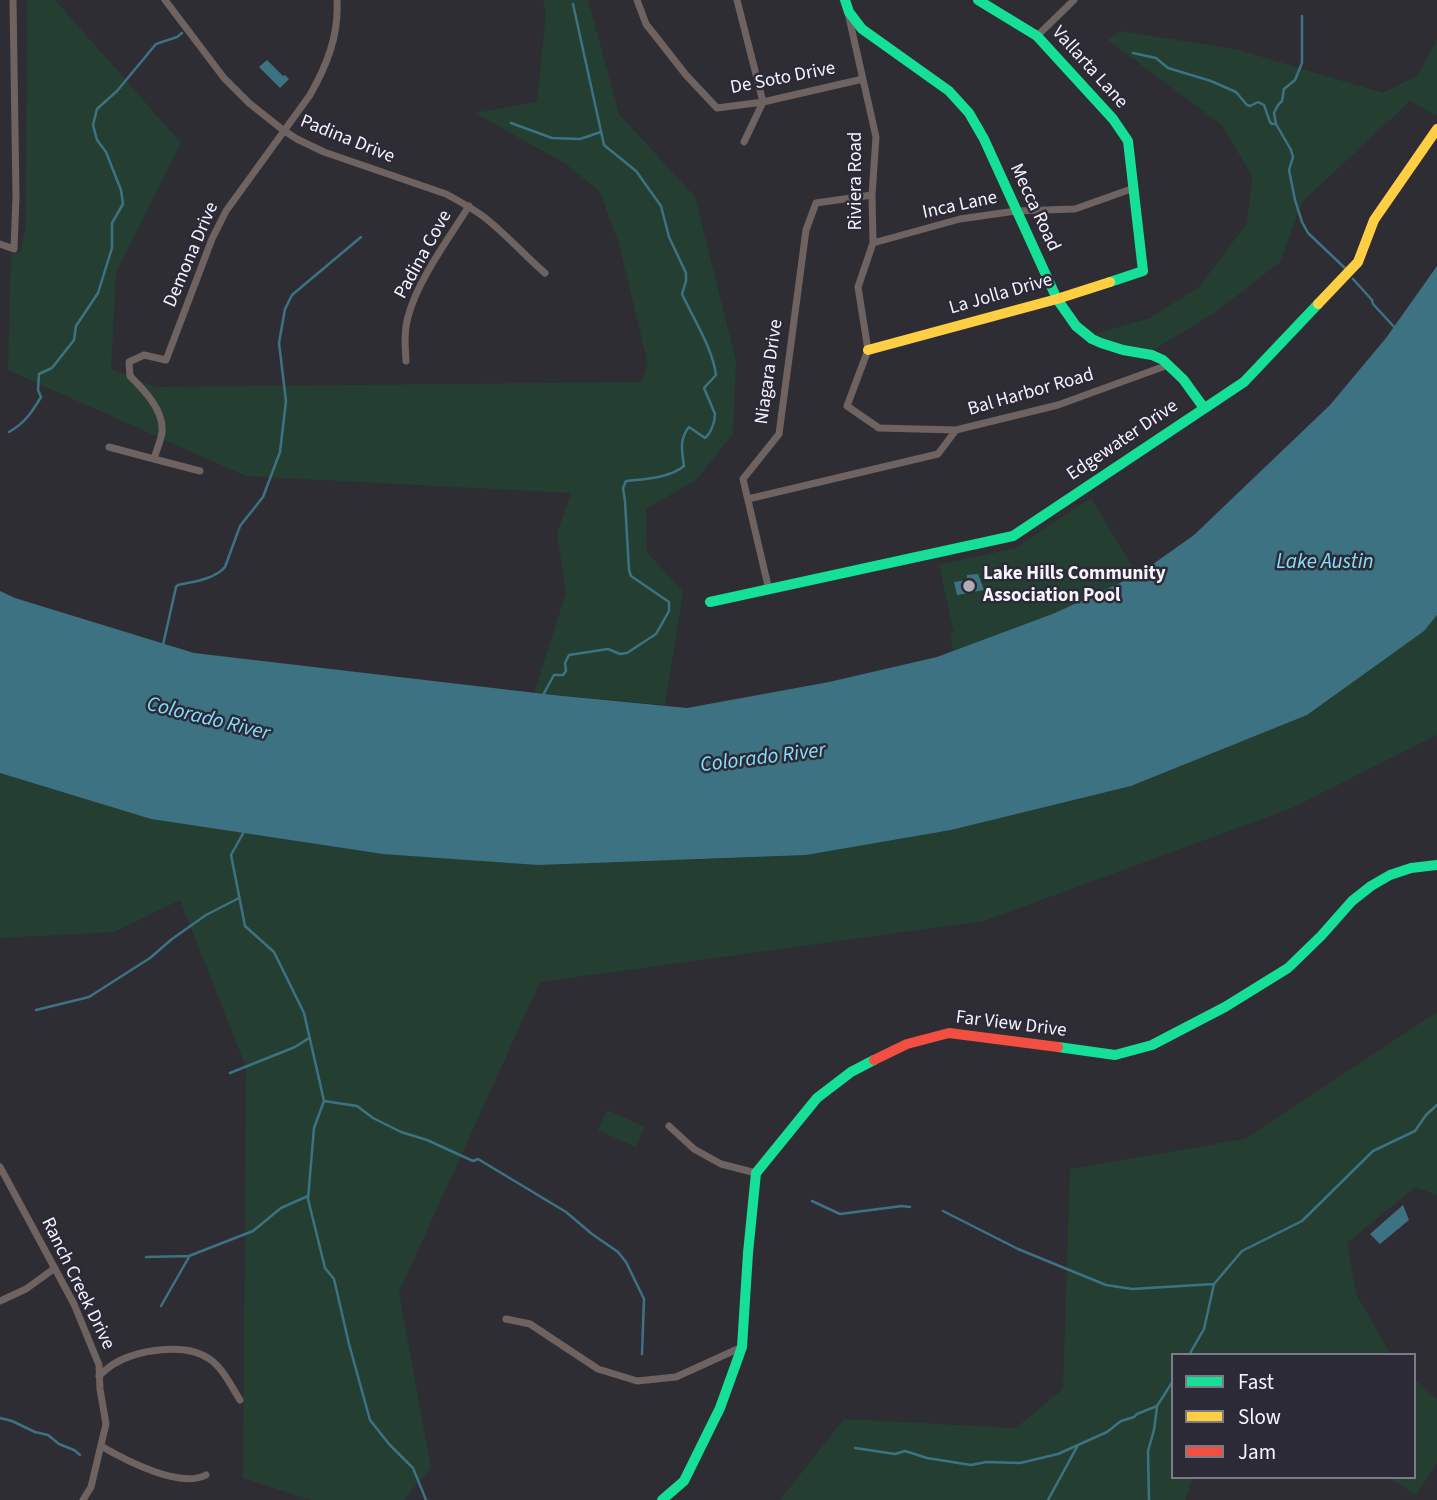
<!DOCTYPE html>
<style>
body{margin:0}
#map{position:relative;width:1437px;height:1500px;overflow:hidden;background:#2e2d34;font-family:"Source Sans 3",sans-serif}
canvas{display:block}
.legend{position:absolute;left:1171px;top:1353px;width:245px;height:126px;box-sizing:border-box;background:#2d2a37;border:2px solid #7d7b86;margin:0;padding:9px 12px;list-style:none;font-size:21px;color:#f5f4fd}
.legend li{display:flex;align-items:center;gap:14px;height:35px}
.legend b{width:35px;border:2px solid #7d7b86}
</style>
<div id="map">
<canvas width="1437" height="1500"></canvas>
<ul class="legend">
<li><b style="height:9px;background:#16e098"></b>Fast</li>
<li><b style="height:9px;background:#ffcf43"></b>Slow</li>
<li><b style="height:9px;background:#f24e42"></b>Jam</li>
</ul>
</div>
<script>
const context = document.querySelector('canvas').getContext('2d');
context.lineJoin = 'round';
function fill(path, color) { context.fillStyle = color; context.fill(path, 'evenodd'); }
function stroke(path, color, width, dash) { context.strokeStyle = color; context.lineWidth = width; context.lineCap = dash ? 'butt' : 'round'; context.setLineDash(dash || []); context.stroke(path); }
function drawText(font, color, halo, rows, align = 'center') {
  context.font = font + ' "Source Sans 3",sans-serif'; context.lineWidth = 5; context.setLineDash([]); context.textBaseline = 'middle'; context.strokeStyle = halo; context.fillStyle = color; for (const [text, x, y, turn = 0] of rows) {
    context.save(); context.translate(x, y); context.rotate((+turn || 0) * Math.PI / 180); context.textAlign = isNaN(turn) ? turn : align; if (halo) context.strokeText(text, 0, 0); context.fillText(text, 0, 0); context.restore();
  }
}
fill(new Path2D(`
 M27,0H55L181,143L116,273L111,369L156,387L641,382L648,364L618,241L600,192L566,164L475,113L537,102L546,12L543,0H588L619,114L695,197L736,362L733,434L696,480L646,509L647,552L683,592L665,705L534,693L566,593L557,534L571,493L246,476L8,370L11,255L21,251L26,225Z
 M1121,31L1239,50L1383,93L1417,76L1437,40V114L1436,115L1410,101L1302,202L1280,262L1217,311L1155,349L1118,345L1095,334L1150,318L1199,287L1247,223L1252,176L1222,125L1108,40Z
 M1091,498L1137,575L1055,613L953,651L950,634L954,633L939,565L1016,548Z
 M1437,615V735L1292,808L984,921L540,982L399,1292L431,1468L403,1500H311L243,1478L246,1067L180,900L114,932L0,938V773L151,819L383,854L687,860L806,855L951,830L1131,786L1307,715L1423,631Z
 M1437,1012V1195L1415,1187L1347,1243L1356,1294L1391,1355H1173V1477H1193L1185,1500H780L844,1419L1016,1428L1063,1389L1070,1169L1245,1139Z
 M607,1110L645,1127L636,1147L598,1130Z
 M1414,1379L1437,1399V1463L1416,1495L1388,1477H1414Z`), '#243f31');
fill(new Path2D(`
 M267,60L283,76L285,75L289,79L280,88L259,67Z
 M1437,266V615L1424,631L1307,715L1131,786L951,830L806,855L538,865L383,854L151,819L0,773V591L15,598L194,653L553,695L687,708L829,682L937,657L1055,613L1139,574L1194,535L1330,405L1386,338Z
 M978,574L984,590L957,595L954,582L967,580V575Z
 M1403,1205L1409,1220L1380,1244L1370,1234Z`), '#3d7283');
stroke(new Path2D(`
 M1133,53L1156,58L1168,68L1211,81L1236,92L1247,105L1250,106L1258,102L1264,105L1270,122L1272,124H1276L1291,150L1293,157L1289,170L1295,200L1302,222L1308,233L1347,270
 M511,123L552,138L580,139L601,132
 M1276,124L1274,113L1278,105L1282,101L1284,89L1295,80L1302,63V16
 M1353,279L1372,300L1373,304L1396,329
 M9,432C25,423 32,412 41,397L38,390L39,374L52,368L74,340L76,326L98,293L112,248V223L123,204L121,190L106,152L97,140L93,125L97,109L117,91L156,44L177,37L182,33
 M163,645L176,587L178,585C193,582 215,579 225,567L240,526L263,497L280,452L286,401L279,343L285,309L292,295L361,237
 M543,695L554,675H563L566,671L565,663L569,655L608,649L620,654L627,653L656,634L669,611V602L631,576L629,570L625,501L623,488L626,481C644,479 670,478 684,466C682,452 679,439 689,427L705,438C711,433 715,422 715,414L704,388L716,375C713,349 693,318 682,294L686,281V273L669,237L661,206L636,171L604,145L573,4
 M245,830L231,855L245,926L274,952L304,1013L324,1101L314,1128L308,1199L325,1268L334,1279L349,1344L370,1420L389,1444L413,1468L426,1500
 M36,1010L89,997L150,958L172,939L206,915L239,898
 M230,1073L295,1047L309,1038
 M324,1101L357,1106L373,1118L401,1132L427,1140L473,1161L478,1159L566,1212L592,1234L618,1252L626,1262L644,1299L642,1354
 M812,1201L840,1214L902,1206L910,1207
 M943,1211L1018,1249L1106,1285L1132,1289L1214,1284L1242,1251L1302,1221L1373,1151L1415,1131L1426,1115L1437,1105
 M146,1257L189,1256L253,1231L281,1208L308,1196
 M161,1306L189,1257
 M1189,1355L1204,1329L1214,1284
 M0,1418L12,1421L35,1432L48,1435L59,1444L74,1450L80,1455
 M855,1448L895,1454L905,1451L927,1458L971,1465L986,1462L1020,1463L1058,1454L1107,1432L1121,1421L1134,1417L1137,1414L1157,1406L1173,1381
 M1048,1500L1078,1445
 M1149,1500L1148,1451L1154,1430L1157,1407`), '#3d7283', 2.5);
stroke(new Path2D(`
 M165,0L224,78L249,103L283,130L297,139L324,152L446,194C459,201 472,208 484,217C506,234 524,255 545,273
 M637,0L646,24L686,75L717,108L763,102L863,79
 M737,0L763,102L744,142
 M848,13L876,137L872,195L873,243L858,287L868,350L847,406L879,428L956,430
 M1037,36L1074,0
 M873,243L960,219L1016,211L1075,209L1134,188
 M0,244L14,249L16,196L13,0
 M406,361C405,346 404,331 408,317C417,281 449,238 469,206
 M109,447L154,459C156,451 161,441 162,432C164,410 144,390 130,376L129,362L144,355L166,360L212,239L226,211L310,95C327,65 339,35 337,0
 M154,459L200,471
 M748,499L938,454L956,430L1058,405L1168,365
 M769,590L743,479L779,434L806,230L816,203L872,195
 M669,1126L694,1149L721,1164L756,1173
 M0,1167L74,1304L99,1365L100,1389L106,1424L91,1487L83,1500
 M0,1301L26,1289L55,1268
 M506,1319L530,1324L598,1369L637,1381L676,1377L742,1347
 M99,1376C103,1372 108,1368 112,1365C137,1349 187,1342 211,1360C223,1369 232,1387 240,1400
 M101,1446C125,1460 180,1489 206,1475`), '#6f6361', 7);
stroke(new Path2D(`
 M845,0L849,12L862,29L949,91L969,113L984,139L1057,299L1076,326L1092,339L1101,343L1123,350L1152,355L1163,360L1183,379L1204,408
 M978,0L1037,36L1113,119L1128,141L1143,271L1110,282
 M710,602L1013,536L1244,382L1318,304
 M1058,1047L1115,1055L1152,1045L1225,1007L1288,968L1321,936L1352,901L1371,886L1390,875L1411,868L1437,865
 M662,1500L684,1481L720,1408L742,1347L748,1253L756,1173L817,1098L851,1072L874,1060`), '#16e098', 10);
stroke(new Path2D(`
 M1318,304L1358,262L1374,220L1437,129
 M868,350L1057,299L1110,282`), '#ffcf43', 10);
stroke(new Path2D(`
 M874,1060L907,1044L949,1033L1058,1047`), '#f24e42', 10);
for (const [x, y, r, color] of [
 [969,586,7,"#afaeb7"]
]) { const dot = new Path2D(); dot.arc(x, y, r, 0, 2 * Math.PI); context.fillStyle = color; context.fill(dot); stroke(dot, '#2d2a37', 2.5); }
drawText('19px', '#f5f4fd', '#2d2a37', [
 ["Vallarta Lane",1089,68,48],
 ["De Soto Drive",783,79,-11],
 ["Padina Drive",347,140,22],
 ["Riviera Road",857,181,-90],
 ["Inca Lane",960,206,-12],
 ["Mecca Road",1034,208,65],
 ["Demona Drive",192,255,-67],
 ["Padina Cove",424,255,-61],
 ["La Jolla Drive",1001,295,-16],
 ["Niagara Drive",770,372,-82],
 ["Bal Harbor Road",1031,393,-16],
 ["Edgewater Drive",1123,441,-34],
 ["Far View Drive",1011,1025,7],
 ["Ranch Creek Drive",77,1284,64]
]);
drawText('bold 19px', '#f5f4fd', '#2d2a37', [
 ["Lake Hills Community",983,575],
 ["Association Pool",983,597]
], 'left');
drawText('italic 21px', '#82e0fc', '#2d2a37', [
 ["Lake Austin",1325,563],
 ["Colorado River",208,720,14],
 ["Colorado River",763,759,-7]
]);
</script>
